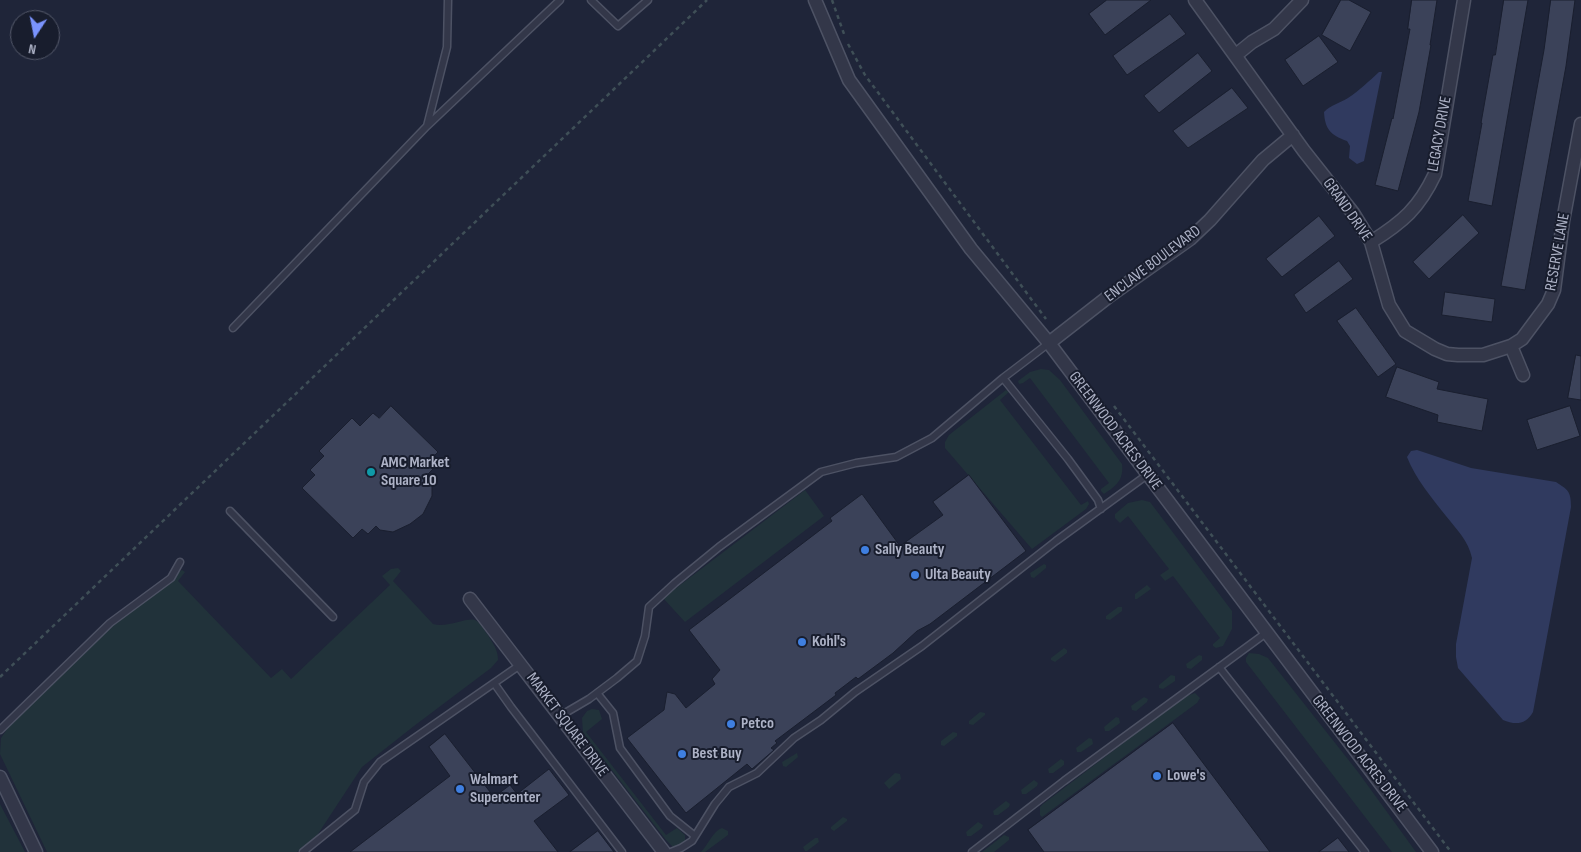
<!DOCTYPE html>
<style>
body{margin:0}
#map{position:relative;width:1581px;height:852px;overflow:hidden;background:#1f2539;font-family:"Sofia Sans Condensed",sans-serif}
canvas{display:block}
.north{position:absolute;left:10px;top:10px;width:50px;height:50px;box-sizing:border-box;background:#181d2d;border:1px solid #54596a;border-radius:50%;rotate:191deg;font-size:14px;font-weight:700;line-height:20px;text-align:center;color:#adb2c6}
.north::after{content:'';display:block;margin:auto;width:18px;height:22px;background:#7a93fd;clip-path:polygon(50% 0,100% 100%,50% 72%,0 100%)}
</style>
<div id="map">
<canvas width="1581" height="852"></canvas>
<div class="north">N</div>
</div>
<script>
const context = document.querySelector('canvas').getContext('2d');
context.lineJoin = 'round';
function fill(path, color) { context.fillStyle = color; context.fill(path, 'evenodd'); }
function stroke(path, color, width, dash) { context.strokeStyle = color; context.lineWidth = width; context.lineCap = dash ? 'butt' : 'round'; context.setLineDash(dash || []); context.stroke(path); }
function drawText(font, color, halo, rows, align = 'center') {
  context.font = font + ' "Sofia Sans Condensed",sans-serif'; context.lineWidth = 4; context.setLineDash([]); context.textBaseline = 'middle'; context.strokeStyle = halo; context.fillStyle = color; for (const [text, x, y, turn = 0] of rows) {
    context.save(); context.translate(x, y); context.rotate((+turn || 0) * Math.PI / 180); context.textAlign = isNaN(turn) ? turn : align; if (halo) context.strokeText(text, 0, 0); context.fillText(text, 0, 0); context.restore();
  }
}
fill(new Path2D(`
 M1041,369L1049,370L1060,380L1122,464C1124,480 1116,486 1104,494L1101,491V489L1109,483L1030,378L1023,383L1019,384L1018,381L1030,372Z
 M1006,390L1009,392L1000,400L1081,505L1088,501L1089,504L1086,509L1032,549L945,448V442L949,435Z
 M805,490L824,516L685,622L663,598Z
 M1142,500L1150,502L1232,611V629L1223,646L1216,648L1213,646V644L1220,638L1173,576L1165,581L1160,575L1169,569L1128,516L1120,523L1115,518V514L1128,503Z
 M1044,564L1046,565V568L1034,578L1031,577L1030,573Z
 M398,568L401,571L393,581L433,624C448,628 467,617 475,620C481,623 484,630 488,635C493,644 498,649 498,660L491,668L414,726L362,767L316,837L297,852H47L0,754L1,738L10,725L135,602L182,570L185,572L178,581L271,678L282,669L291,679L390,585L382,576L391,569Z
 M1147,585L1151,589L1137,599H1135V594Z
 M1118,607H1122V611L1110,620L1106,619V616Z
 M1064,648L1067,650V653L1055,662L1051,660V658Z
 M1249,653L1259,654L1268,658L1358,772L1416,852H1392L1246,662V658Z
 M1199,655L1202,656V660L1191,669L1187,668L1186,664Z
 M1171,675L1175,676V681L1163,689L1159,688V685Z
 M1195,693L1200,698L1197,703L1042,817L1040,815V807L1043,804L1184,697Z
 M1144,697L1148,699L1147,702L1136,711L1132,710L1131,706Z
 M592,709L599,710L602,719L586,732L666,835L677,828L685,835V843L674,848L666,840L583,733L582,718L587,711Z
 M980,712L985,713V715L973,725L969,724V721Z
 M1116,717L1119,718L1120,723L1109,731H1105L1104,727Z
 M953,732L957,733V736L944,746L941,745V741Z
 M1089,738L1092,739L1093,744L1081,752H1077L1076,748Z
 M797,753L798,757L786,767L783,766L782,762Z
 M1061,759L1064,761V765L1053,773H1049L1048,769Z
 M895,773L900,774L901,779L889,789L884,783Z
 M1034,780L1038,783L1037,786L1026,794H1022L1021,790Z
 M1006,801L1010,804L1009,807L998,815H994L993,811Z
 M0,804L23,848L25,852H0Z
 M843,817L847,819V821L834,831L831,829V827Z
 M978,822L983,825L982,828L971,836H967L966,832Z
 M722,828L728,831V835L705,852H701C708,845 713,831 722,828Z
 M1004,835L1009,837V840L994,852H982Z
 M815,838H818L819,842L807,851H805L803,847Z`), '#21323a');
fill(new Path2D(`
 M1379,72H1382L1364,161L1357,164L1349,158L1350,146L1347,141C1331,135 1325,130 1324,112C1331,105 1340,103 1348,98C1359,91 1369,81 1379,72Z
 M1417,450L1471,468L1556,482C1568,490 1571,491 1571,507L1533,712C1526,725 1515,725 1503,720L1458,668L1456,657V644L1472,558C1468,540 1457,530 1446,516C1432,498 1415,478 1407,457L1411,451Z`), '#303a5f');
const building = new Path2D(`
 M1107,0H1151L1105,35L1089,14Z
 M1341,0H1349L1371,12L1350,51L1322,35Z
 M1412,0H1437L1430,45H1431L1419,112L1398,191L1375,185L1392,118L1393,119L1410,29H1408Z
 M1504,0H1528L1492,206L1468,201L1482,123H1481L1493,55H1495Z
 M1551,0H1575L1566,66L1525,290L1501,286L1544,50Z
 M1170,14L1186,34L1127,75L1113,56Z
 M1319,36L1338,62L1303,86L1285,60Z
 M1198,53L1212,71L1159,113L1144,96Z
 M1232,88L1248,108L1188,148L1173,131Z
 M1463,215L1479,233L1429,279L1413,262Z
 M1319,216L1335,236L1282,277L1266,259Z
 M1339,261L1353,279L1306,313L1294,295Z
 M1445,292L1495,299L1492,322L1442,315Z
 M1356,308L1396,364L1378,377L1337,321Z
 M1576,355L1581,356V400L1568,398Z
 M1397,367L1439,382L1437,389L1488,399L1482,431L1437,422L1438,415L1386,397Z
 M391,406L438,452L429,461L435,467L428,474L432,478V496L423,514L410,524L393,532L380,530L376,526L368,534L362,529L353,538L302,488L315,475L310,470L324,456L319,451L352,418L360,426L373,413L379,418Z
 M1570,406L1580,436L1537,450L1527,420Z
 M969,475L1026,551L930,624L917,631L893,653L858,679L856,677L835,693L836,695L775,741L777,743L771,748L774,750L752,769L747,764L686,813L627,738L664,710L667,692L675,694L686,708L715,684L712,679L720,670L689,630L832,521L830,518L862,494L900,546L943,515L933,502Z
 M1173,723L1270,852H1044L1028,830Z
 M445,734L494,797L510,785L517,794L549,769L569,795L534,821L558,852H350L450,776L429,747Z
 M598,831L614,852H570Z
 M1338,838L1349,852H1319Z`);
fill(building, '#3b4259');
stroke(building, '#1a1f2f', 1);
const lane = new Path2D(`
 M591,0L618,26L648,0
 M427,126L447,47L448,0
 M233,328L427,126L560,0
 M1003,378L1068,459L1098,500L1101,509
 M230,511L333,617
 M1219,667L1365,852
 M494,683L511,707L622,852
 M597,693L613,713L620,748L670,816L695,836
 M560,716L589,699L617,678L637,661L645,636L649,607L675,583L719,547L821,472L856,463L896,457L932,438L1003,378L1049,343
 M0,730L110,623L171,578L180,562
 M303,852L355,810L364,782L380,762L520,665
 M671,852L681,848L692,841L715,804L729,787L757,773L794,738L821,720L855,692L922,646L1056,541L1147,475
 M972,852L1064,781L1266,633`);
const street = new Path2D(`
 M815,0L849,80L971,249L1049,343L1432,852
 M1195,0L1304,151L1353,213L1371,242L1389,305L1405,331L1435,349L1447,354L1458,355H1483L1511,346L1522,339L1548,304L1554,290L1563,221L1581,124
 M1236,55L1252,42L1274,29L1302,0
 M1371,242C1403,222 1419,208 1435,174L1464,0
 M1049,343L1108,297L1190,239L1210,220L1263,160L1293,135
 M1511,346L1523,375
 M470,599L664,852
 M0,777L36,852`);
stroke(lane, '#4d5264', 9);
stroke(street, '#4d5264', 15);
stroke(new Path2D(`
 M832,0L844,34
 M848,44L865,75L1046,319
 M1114,406L1451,852
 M0,677L707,0`), '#3f4f57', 2.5, [4, 4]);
stroke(lane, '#333749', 6);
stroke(street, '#333749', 12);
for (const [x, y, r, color] of [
 [371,472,5,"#0f9aa8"],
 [865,550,5,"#3f7fe0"],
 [915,575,5,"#3f7fe0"],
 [802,642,5,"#3f7fe0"],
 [731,724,5,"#3f7fe0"],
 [682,754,5,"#3f7fe0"],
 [1157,776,5,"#3f7fe0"],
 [460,789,5,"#3f7fe0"]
]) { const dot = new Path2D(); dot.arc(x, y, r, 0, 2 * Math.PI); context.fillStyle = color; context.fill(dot); stroke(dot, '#181d2d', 2); }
drawText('16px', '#adb2c6', '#181d2d', [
 ["LEGACY DRIVE",1440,134,-80],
 ["GRAND DRIVE",1347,210,55],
 ["RESERVE LANE",1558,252,-80],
 ["ENCLAVE BOULEVARD",1153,264,-37],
 ["GREENWOOD ACRES DRIVE",1115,431,53],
 ["MARKET SQUARE DRIVE",567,725,53],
 ["GREENWOOD ACRES DRIVE",1359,754,52]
]);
drawText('bold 16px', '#adb2c6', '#181d2d', [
 ["AMC Market",381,463],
 ["Square 10",381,481],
 ["Sally Beauty",875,550],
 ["Ulta Beauty",925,575],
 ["Kohl's",812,642],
 ["Petco",741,724],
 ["Best Buy",692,754],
 ["Lowe's",1167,776],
 ["Walmart",470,780],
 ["Supercenter",470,798]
], 'left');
</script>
